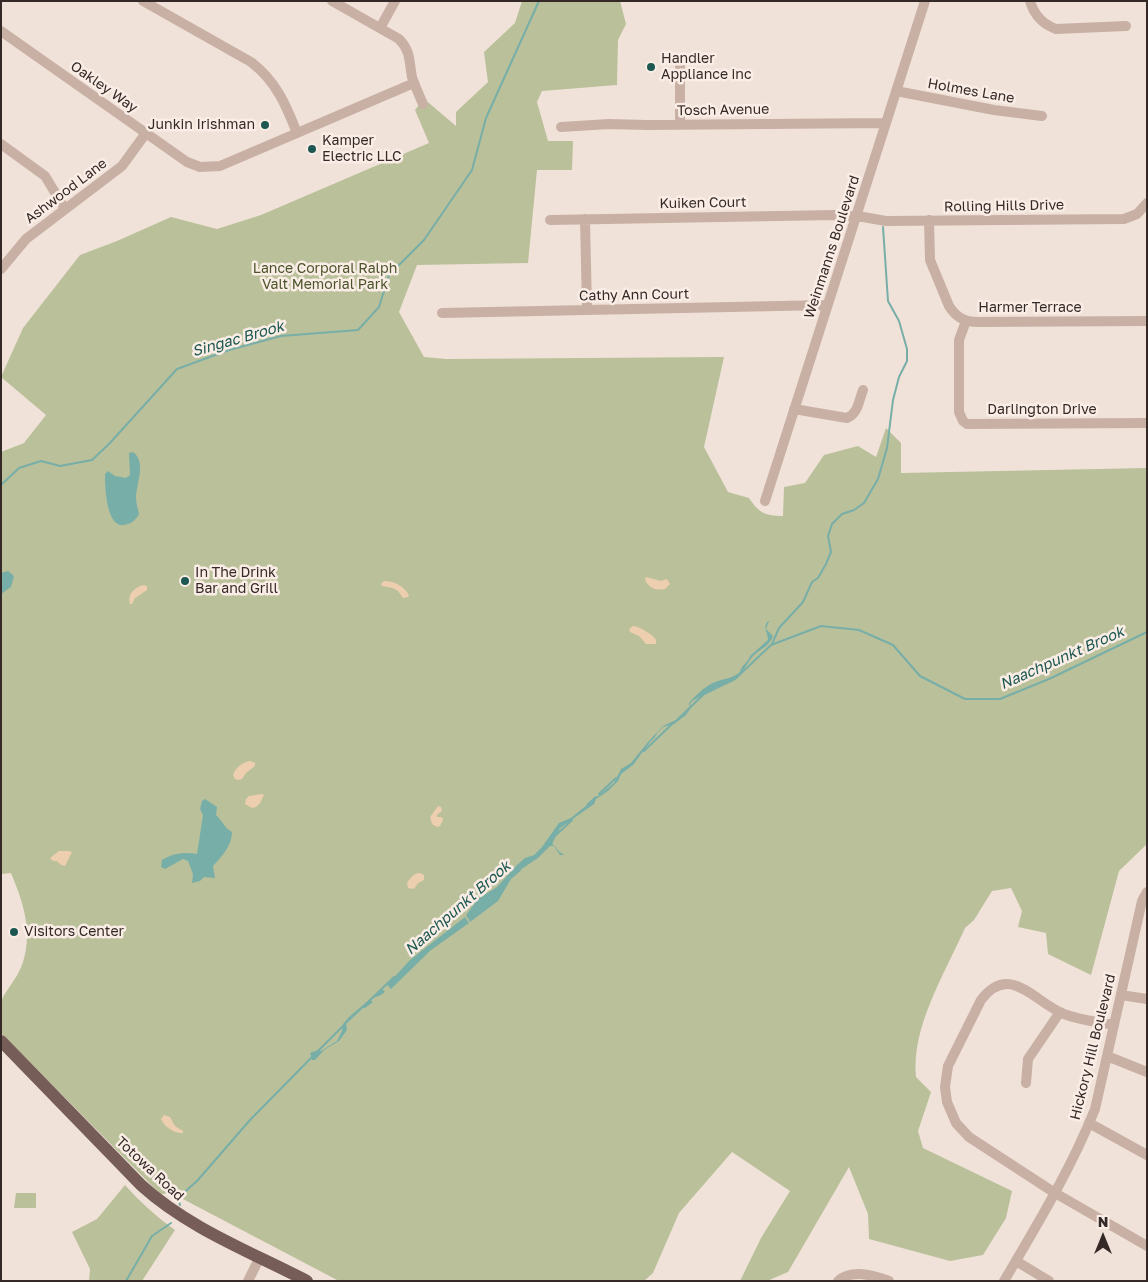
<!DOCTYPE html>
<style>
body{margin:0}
#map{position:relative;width:1148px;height:1282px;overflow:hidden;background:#f1e2d9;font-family:"Golos Text",sans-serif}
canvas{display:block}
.frame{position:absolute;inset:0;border:2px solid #352927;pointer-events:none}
.north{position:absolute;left:1078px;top:1212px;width:50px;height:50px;-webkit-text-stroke:4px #f9ede6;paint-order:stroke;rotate:0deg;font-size:14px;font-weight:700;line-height:20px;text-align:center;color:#352927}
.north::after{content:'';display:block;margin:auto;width:18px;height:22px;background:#352927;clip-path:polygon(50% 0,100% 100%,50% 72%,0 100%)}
</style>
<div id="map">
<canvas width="1148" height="1282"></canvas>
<div class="frame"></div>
<div class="north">N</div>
</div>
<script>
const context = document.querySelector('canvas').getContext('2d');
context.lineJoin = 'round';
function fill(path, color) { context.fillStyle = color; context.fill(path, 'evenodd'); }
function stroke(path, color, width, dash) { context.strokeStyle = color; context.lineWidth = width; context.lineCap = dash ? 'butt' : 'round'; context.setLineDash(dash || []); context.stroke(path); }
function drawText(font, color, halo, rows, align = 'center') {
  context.font = font + ' "Golos Text",sans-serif'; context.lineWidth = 5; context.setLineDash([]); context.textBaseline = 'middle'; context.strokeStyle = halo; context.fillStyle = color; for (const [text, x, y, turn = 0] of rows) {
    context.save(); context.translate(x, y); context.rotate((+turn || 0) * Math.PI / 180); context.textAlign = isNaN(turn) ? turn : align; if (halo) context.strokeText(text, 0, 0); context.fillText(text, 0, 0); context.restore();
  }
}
fill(new Path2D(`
 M522,1H620L626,24L618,40L617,85L542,91L537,102L548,141H573L572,170H537L528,263L417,265L399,312L424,357L446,359L724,357L704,447L728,492L749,498C759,513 765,516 783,516L784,487L805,483L824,455L858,446L876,457L886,428L901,443V473L1147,468V844L1119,871L1091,975L1048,954L1046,933L1018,927L1022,911L1011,888L992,891L974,920L965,928C945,973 911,1027 916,1077L931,1092L918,1131L923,1148L1012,1191L1006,1218L983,1255L950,1261L869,1239L868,1214L849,1167L788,1272L767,1281H740L761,1238L790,1191L732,1152L679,1213L653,1273L644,1281H339L181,1198L176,1193L160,1194L1,1033C1,1025 0,1006 2,999C8,987 19,976 23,962C33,931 23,902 11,873L1,874V452L24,443L46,415L1,377L23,328L80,255L117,241L171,217L217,229L261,215L429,143L415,110L422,101L429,103L456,126V112L488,82L484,52L515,23Z
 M125,1185C140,1202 157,1217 175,1230L142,1281H89L90,1269L72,1232L97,1219Z
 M16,1193H36V1208H14Z`), '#bac09a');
fill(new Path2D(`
 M646,577L661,581L667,579L670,584L665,589C656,591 649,588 645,580Z
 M384,581C395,581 403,586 409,595L408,597L403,598C397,588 394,588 382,586L381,584Z
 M143,585L147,586V590L135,598L132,604H130C127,594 134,588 143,585Z
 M633,626C638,626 654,635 656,640V644H646L639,636L630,632L629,629Z
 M250,761L255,763V766L246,773L242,779L238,780L235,779L233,775C235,768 243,762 250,761Z
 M262,794L264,795L260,803L256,807L252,808L245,804L246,799L249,796Z
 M438,806L441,807L442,811L437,815V817H442L443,820L440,826L437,827L432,824L430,817Z
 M59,851H68L72,852L65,866L61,865L57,861H53L50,858Z
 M420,873L424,875V880L418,883L414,889L408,888L407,883C410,878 414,873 420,873Z
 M164,1115L170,1117L175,1126L183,1131V1133C175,1134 164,1127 161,1119Z`), '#edceaf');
fill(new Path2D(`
 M133,452C147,462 136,485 136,498C136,503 138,509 139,514C136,520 131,524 124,525C106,528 105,486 105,474L108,471L115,476L126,478L130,475L129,453Z
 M8,571L14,576L11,587L1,594V573Z
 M768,621H769L766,629L773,636C770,645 761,649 754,655C748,661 743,673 737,677C724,685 712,688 699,697C695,700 693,699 690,704L691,708L686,715L674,724L663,727L657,733L656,736L650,742L633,765L621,774L618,781L608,791L596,799L594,804L560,828L552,844C557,847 558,853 565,855H560L554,846H550L538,858L514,874L498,901L470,922L466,915L478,899L497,887L517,865L525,858L534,855L542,847L559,823L571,818L614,783L621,769L631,763L648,742L663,726L680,718L690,709L689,703C697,694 707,684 718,681C727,678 733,678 740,672C741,665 749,662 750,656L768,640C768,632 762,628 768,621Z
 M205,799L217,807L216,815C223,821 224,828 232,832C232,846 222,856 213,866L215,878L204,877L200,881L192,883L193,874L188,861L183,859L165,869L161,867L162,860C174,853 184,852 197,854L203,815L200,809L202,801Z
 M465,917L469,923L431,950L391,989L387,985L410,960Z
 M382,989L385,992L381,995L373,998L371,1001L373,1002L365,1008H363L346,1024L347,1030L339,1041L324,1050L315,1060H312L310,1053L318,1050L321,1051L337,1041L342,1031L343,1024L349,1017Z`), '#78aea8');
stroke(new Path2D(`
 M1,485L19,468L41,461L60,466L92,460L109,444L177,369L229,350L281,336L358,330L379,307L389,275L424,240L472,170L486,118L539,1
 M772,644L779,628L803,602L812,582L818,578L826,564L831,552L828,536L832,524L842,514L854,510L864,503L878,479L887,448L893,400L899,377L907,361V349L899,321L888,301L883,227
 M677,720L704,694L735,679L771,645L821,626L859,630L893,645L920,676L965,699H1000L1049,679L1147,632
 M644,751L673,723
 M599,794L616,778
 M588,804L596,797
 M556,835L572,820
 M512,877L520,870
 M367,1003L394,977
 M319,1050L344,1025
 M180,1205L178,1198L197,1181L250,1120L312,1057
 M126,1281L152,1236L171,1223`), '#78aea8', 2);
stroke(new Path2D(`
 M143,1L251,62C276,81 286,105 297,133
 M332,1L399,39C411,51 409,62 412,77C415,86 419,95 423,104
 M1030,1C1034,15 1042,24 1056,29L1126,26
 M380,28L395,1
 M1,31L187,162L200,167L220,166L414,83
 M896,91L994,110L1042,116
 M680,125V60
 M561,127L609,124L647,125L886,123
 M1,144L45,176L65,209
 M585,219L587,310
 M550,220L835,215L863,217L886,221L1124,219L1137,214L1147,203
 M929,220L930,260L949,306C956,317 964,322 978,322L1147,321
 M1,269L26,239L122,166L146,133
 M442,313L827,305
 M966,321L959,340V412L963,421L967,424L1147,423
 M794,409L847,418C858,414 859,400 863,390
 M765,501L925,1
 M1121,995L1147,999
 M1114,1025C1098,1022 1079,1020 1064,1014C1034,1002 1010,962 981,1000L948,1066L945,1087L947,1102L956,1123L969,1137L1055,1193L1147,1246
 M1107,1056L1147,1072
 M1026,1083L1028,1059L1060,1012
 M1089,1123L1147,1155
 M1016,1261L1049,1281
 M248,1281L260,1257
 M838,1281C852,1269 873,1275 889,1281
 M1004,1281C1037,1225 1071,1169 1095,1109L1142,901L1147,892`), '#c9b0a5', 10);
stroke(new Path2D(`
 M1,1041L141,1185C188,1228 251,1252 307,1281`), '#775d58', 12);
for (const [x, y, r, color] of [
 [651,67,5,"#1c5751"],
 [265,125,5,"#1c5751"],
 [312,149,5,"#1c5751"],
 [185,581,5,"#1c5751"],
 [14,932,5,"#1c5751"]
]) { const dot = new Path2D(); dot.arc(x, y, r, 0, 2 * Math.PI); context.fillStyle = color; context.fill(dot); stroke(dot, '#f9ede6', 2); }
drawText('14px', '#352927', '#f9ede6', [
 ["Handler",661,59],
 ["Appliance inc",661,75],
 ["Junkin Irishman",255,125,"right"],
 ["Kamper",322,141],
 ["Electric LLC",322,157],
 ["In The Drink",195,573],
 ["Bar and Grill",195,589],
 ["Visitors Center",24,932]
], 'left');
drawText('14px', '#352927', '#f9ede6', [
 ["Oakley Way",104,87,35],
 ["Holmes Lane",971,91,10],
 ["Tosch Avenue",723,110,-1],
 ["Ashwood Lane",66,191,-37],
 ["Kuiken Court",703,203,-1],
 ["Rolling Hills Drive",1004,206,-1],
 ["Weinmanns Boulevard",832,247,-72],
 ["Cathy Ann Court",634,295,-1],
 ["Harmer Terrace",1030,308],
 ["Darlington Drive",1042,410],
 ["Hickory Hill Boulevard",1093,1047,-76],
 ["Totowa Road",150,1169,43]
]);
drawText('14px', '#4b542a', '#f9ede6', [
 ["Lance Corporal Ralph",325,269],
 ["Valt Memorial Park",325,285]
]);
drawText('italic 15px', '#1c5751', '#f9ede6', [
 ["Singac Brook",238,339,-16],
 ["Naachpunkt Brook",1062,658,-24],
 ["Naachpunkt Brook",458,908,-41]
]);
</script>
